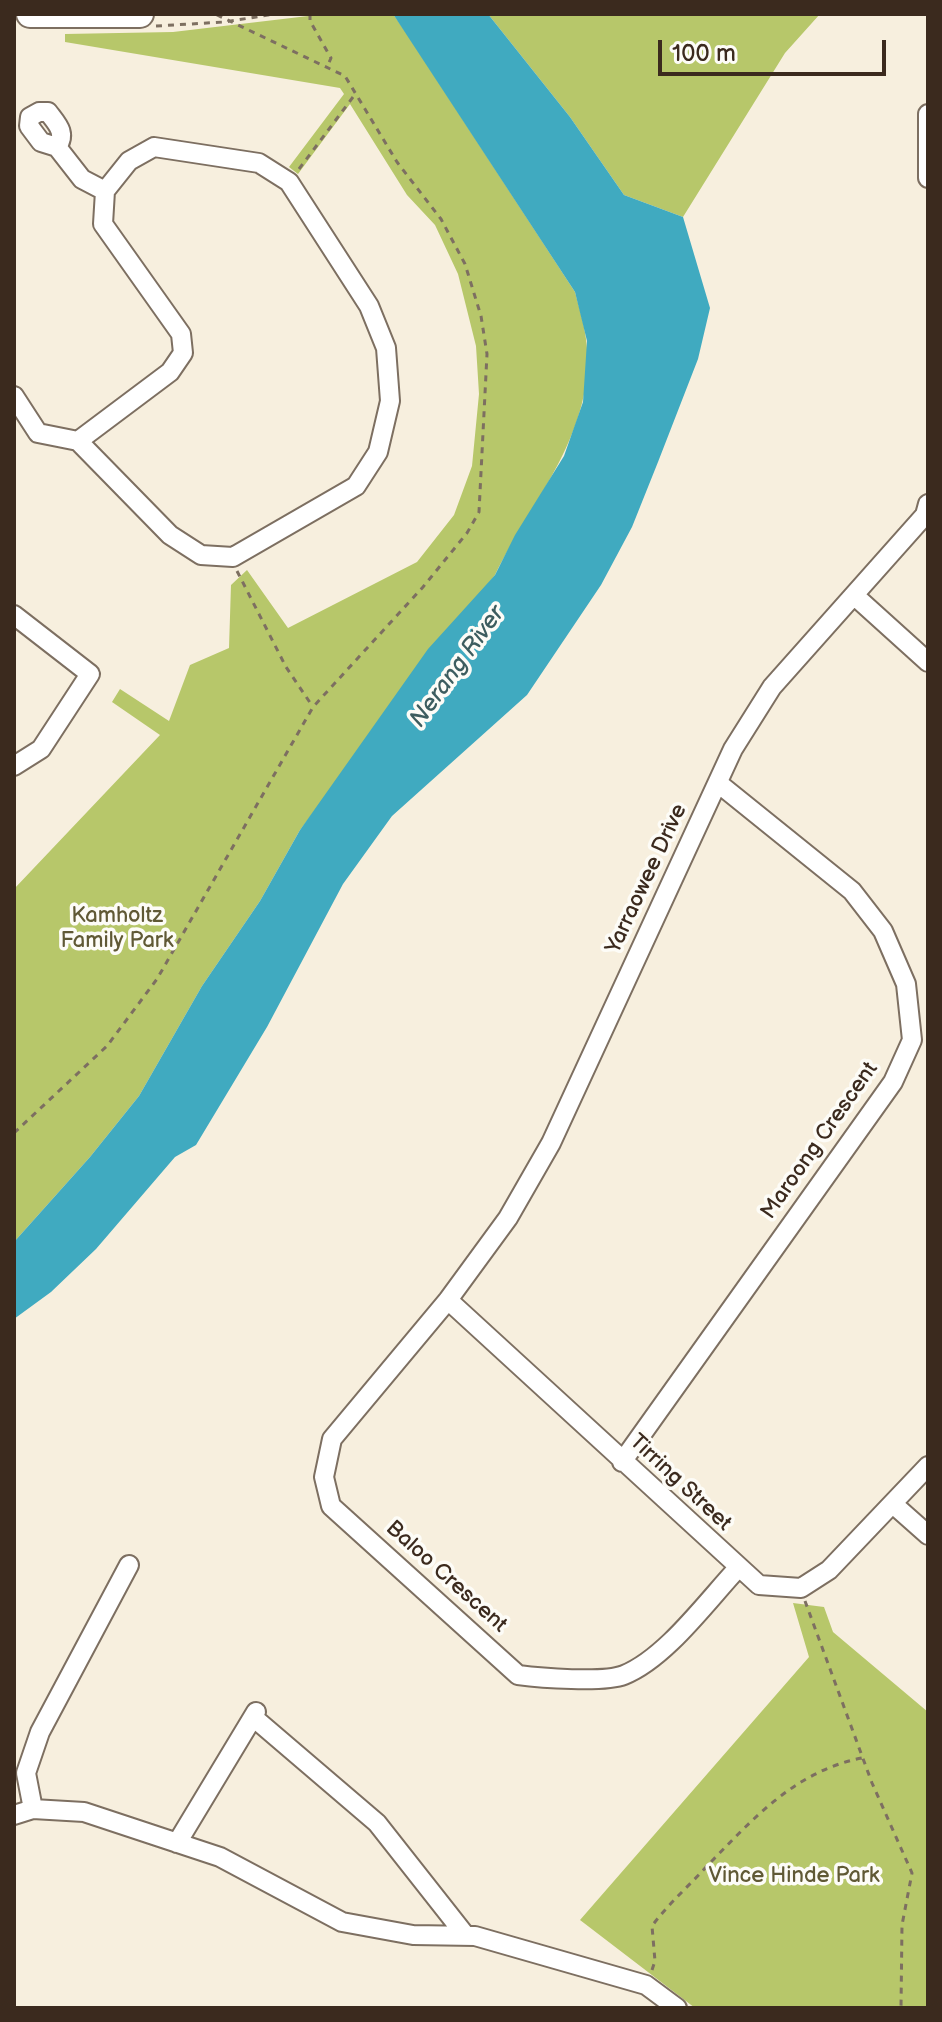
<!DOCTYPE html>
<style>
body{margin:0}
#map{position:relative;width:942px;height:2022px;overflow:hidden;background:#f7efde;font-family:"Balsamiq Sans",sans-serif}
canvas{display:block}
.frame{position:absolute;inset:0;border:16px solid #3b2a1e;pointer-events:none}
.scale{position:absolute;left:658px;top:40px;width:228px;height:36px;box-sizing:border-box;border:4px solid #3b2a1e;border-top:0;padding-left:10px;font-size:24px;line-height:28px;white-space:nowrap;color:#3b2a1e;-webkit-text-stroke:6px #fdfcf7;paint-order:stroke}
</style>
<div id="map">
<canvas width="942" height="2022"></canvas>
<div class="frame"></div>
<div class="scale">100 m</div>
</div>
<script>
const context = document.querySelector('canvas').getContext('2d');
context.lineJoin = 'round';
function fill(path, color) { context.fillStyle = color; context.fill(path, 'evenodd'); }
function stroke(path, color, width, dash) { context.strokeStyle = color; context.lineWidth = width; context.lineCap = dash ? 'butt' : 'round'; context.setLineDash(dash || []); context.stroke(path); }
function drawText(font, color, halo, rows, align = 'center') {
  context.font = font + ' "Balsamiq Sans",sans-serif'; context.lineWidth = 7; context.setLineDash([]); context.textBaseline = 'middle'; context.strokeStyle = halo; context.fillStyle = color; for (const [text, x, y, turn = 0] of rows) {
    context.save(); context.translate(x, y); context.rotate((+turn || 0) * Math.PI / 180); context.textAlign = isNaN(turn) ? turn : align; if (halo) context.strokeText(text, 0, 0); context.fillText(text, 0, 0); context.restore();
  }
}
fill(new Path2D(`
 M325,14H393L407,34L575,292C579,307 584,323 586,339C598,429 532,500 495,575L300,830L260,901L202,986L139,1096L90,1157L14,1242V889L160,735L112,702L120,689L169,721L190,665L229,648L231,585L247,570L288,628L417,562L454,515L472,466L479,394L476,346L458,274L435,225L407,195L350,104L298,174L289,167L344,94L340,88L65,42V34L173,32Z
 M488,14H820L785,53L683,217L624,195L570,117Z
 M793,1603L824,1607L833,1632L928,1712V2008H695L580,1920L809,1657Z`), '#b7c76a');
fill(new Path2D(`
 M393,14H488L570,117L624,195L683,217L710,308L698,359L658,462L632,527L601,585L527,695L392,816L343,884L267,1027L196,1145L175,1157L96,1249L51,1292L14,1319V1242L90,1157L139,1096L202,986L260,901L300,830L428,649L495,575L515,535L564,456L583,402L587,341L575,292Z`), '#40aac0');
const street = new Path2D(`
 M928,114V178
 M57,147C67,133 57,124 48,112H39L30,117L29,126L41,142L57,147L82,179L105,191
 M14,396L38,433L78,441L170,535L201,555L233,557L356,486L378,452L390,401L386,348L369,306L289,182L259,163L154,147L129,161L105,191
 M78,441L170,372L183,353L181,334L103,224L105,191
 M856,597L928,662
 M14,615L90,674L41,749L14,766
 M448,1300L759,1585L801,1588L829,1570L928,1466
 M622,1462L893,1082L912,1040L906,984L883,931L852,891L718,783
 M893,1504L928,1535
 M738,1568C707,1601 666,1658 624,1675C604,1683 540,1678 518,1675L331,1506L324,1477L332,1439L448,1300L508,1218L551,1143L733,749L772,687L925,515L928,504
 M253,1717L377,1823L466,1936
 M33,1809L26,1773L40,1732L129,1565
 M14,1815L33,1809L84,1812L220,1857L342,1922L413,1935L475,1936L646,1985L677,2008
 M177,1843L256,1712`);
const secondary = new Path2D(`
 M30,14H140`);
stroke(street, '#7d6f61', 22);
stroke(secondary, '#7d6f61', 30);
stroke(new Path2D(`
 M310,14V21L331,58L327,67
 M156,26L224,22L275,14
 M299,169L356,93
 M237,571L286,667L313,707
 M14,1133L107,1046L157,979L313,707L423,587L467,533L479,512L487,354L481,316L465,264L441,219L397,162L345,76L215,14
 M805,1601L872,1783L912,1873L902,1925L901,2008
 M652,1970L655,1961L652,1926C668,1904 689,1886 707,1866C753,1819 795,1771 862,1758`), '#7d6f61', 3, [6, 6]);
stroke(street, '#fff', 18);
stroke(secondary, '#fff', 26);
drawText('22px', '#3b2a1e', '#fdfcf7', [
 ["Yarraowee Drive",647,879,-65],
 ["Maroong Crescent",820,1141,-55],
 ["Tirring Street",680,1483,43],
 ["Baloo Crescent",446,1577,42]
]);
drawText('22px', '#605935', '#fdfcf7', [
 ["Kamholtz",117,916],
 ["Family Park",117,941],
 ["Vince Hinde Park",794,1876]
]);
drawText('italic 24px', '#3d5d5f', '#fdfcf7', [
 ["Nerang River",458,667,-54]
]);
</script>
